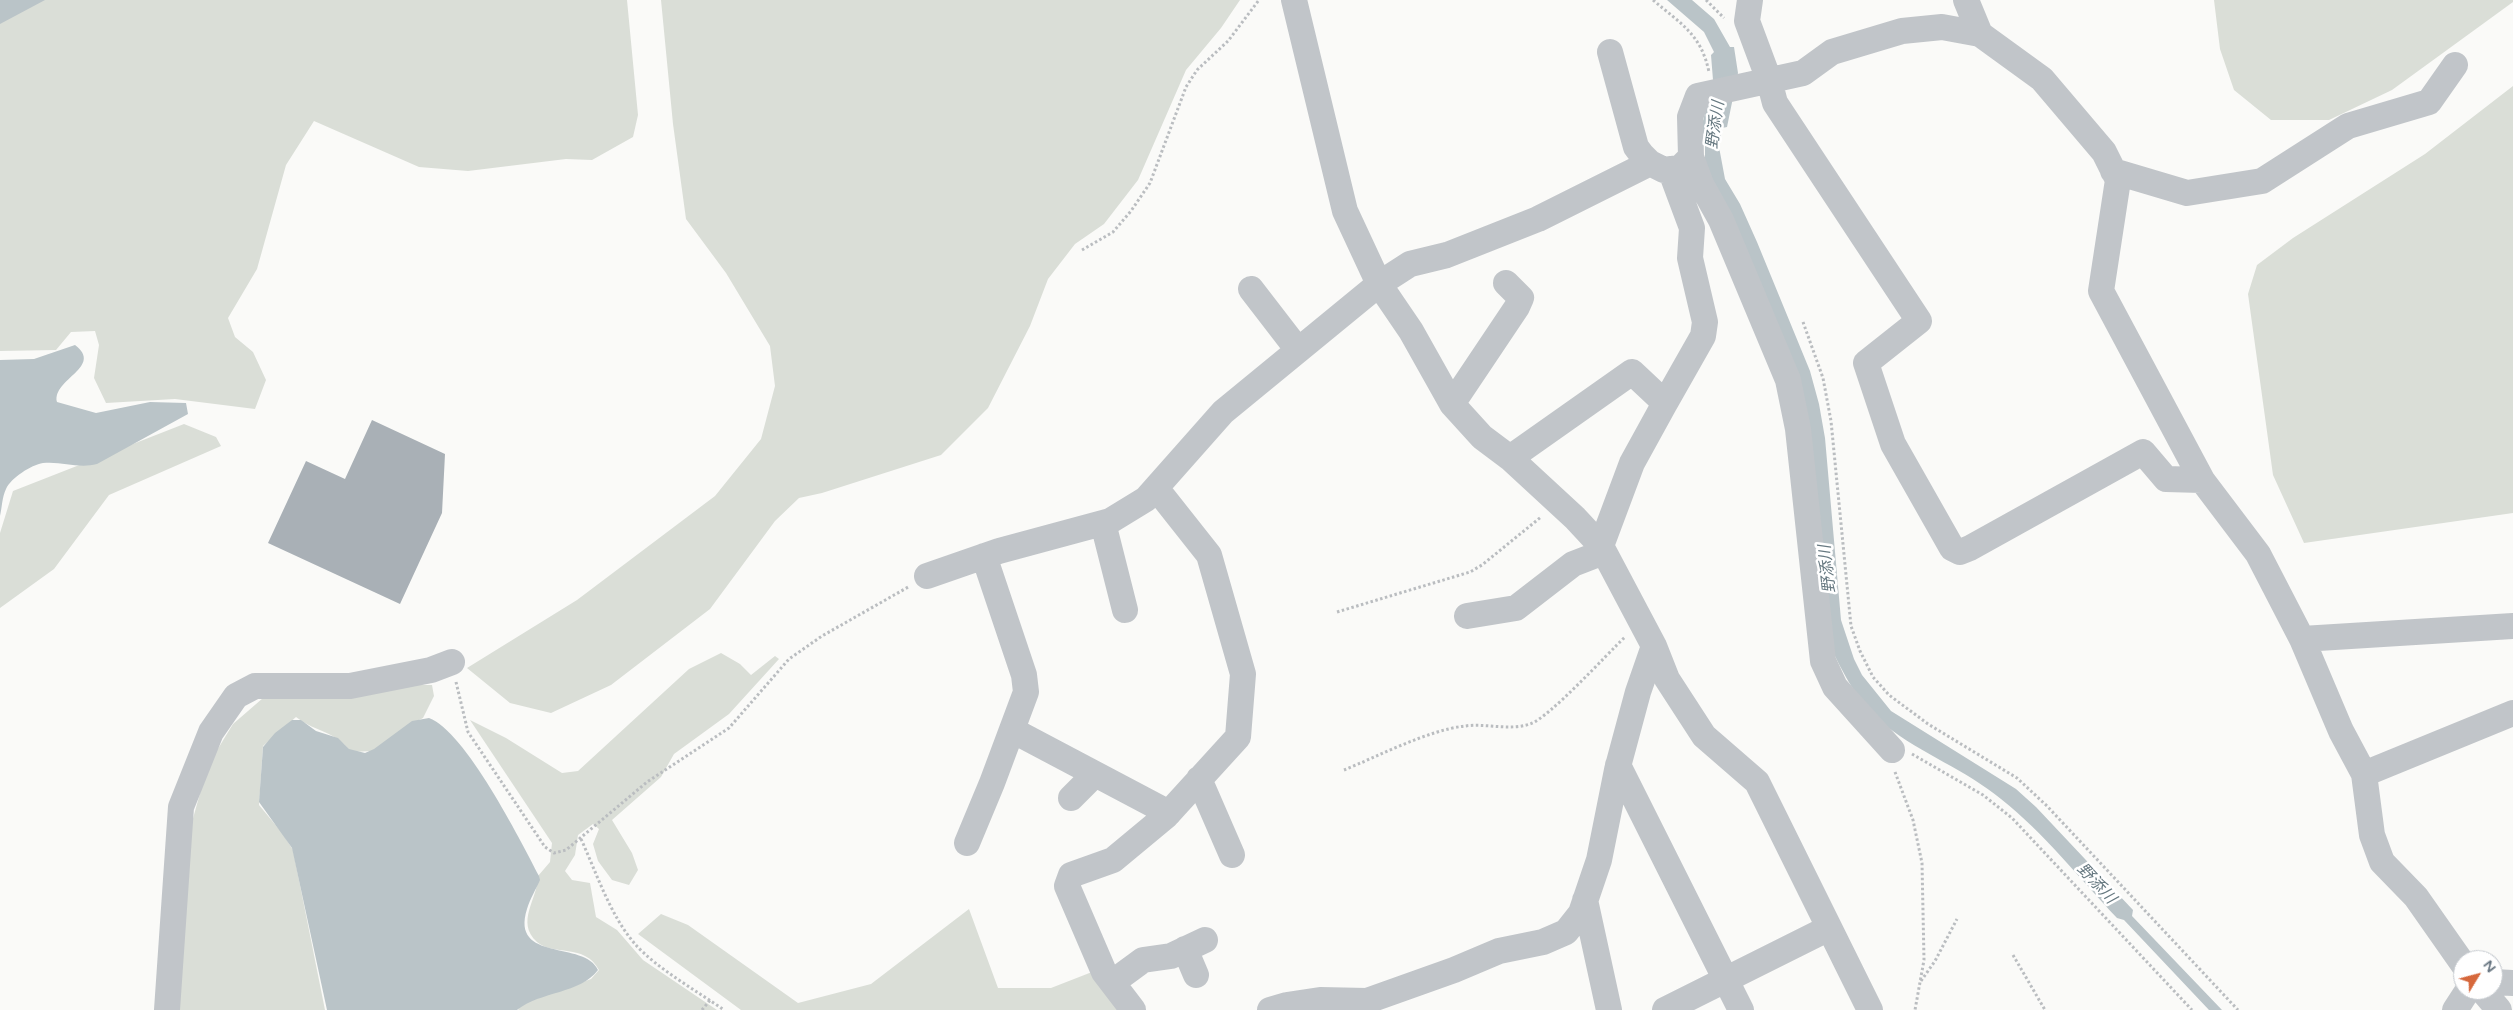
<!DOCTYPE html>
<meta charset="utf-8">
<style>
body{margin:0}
#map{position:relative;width:2513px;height:1010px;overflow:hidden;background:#fafaf8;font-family:"Varela Round",sans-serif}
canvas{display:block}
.north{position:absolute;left:2453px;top:950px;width:50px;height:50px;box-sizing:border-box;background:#fff;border:1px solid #c2c7cc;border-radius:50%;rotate:53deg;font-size:14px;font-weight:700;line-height:20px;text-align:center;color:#667480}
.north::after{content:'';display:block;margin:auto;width:18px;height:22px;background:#d6683c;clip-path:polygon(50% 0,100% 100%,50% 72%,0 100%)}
</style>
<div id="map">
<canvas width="2513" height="1010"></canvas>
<div class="north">N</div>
</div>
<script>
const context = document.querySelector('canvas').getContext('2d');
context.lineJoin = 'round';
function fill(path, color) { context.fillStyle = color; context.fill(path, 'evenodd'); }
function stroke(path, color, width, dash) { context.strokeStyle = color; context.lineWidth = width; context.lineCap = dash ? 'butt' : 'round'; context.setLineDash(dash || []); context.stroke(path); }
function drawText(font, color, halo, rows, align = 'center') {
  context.font = font + ' "Varela Round","Noto Sans JP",sans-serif'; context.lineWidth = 5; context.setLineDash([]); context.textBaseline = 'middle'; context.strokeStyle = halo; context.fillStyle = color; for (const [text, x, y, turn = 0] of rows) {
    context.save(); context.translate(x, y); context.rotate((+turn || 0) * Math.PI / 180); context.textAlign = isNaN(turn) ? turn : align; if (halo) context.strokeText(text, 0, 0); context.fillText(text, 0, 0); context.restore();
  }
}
fill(new Path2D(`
 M28,0H627L638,115L633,137L592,160L566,159L468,171L419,167L314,121L286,165L257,269L228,318L235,337L253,352L266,380L255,409L175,399L106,403L94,378L99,345L95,331L71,332L56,350L0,351V20Z
 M661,0H1240L1221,28L1186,70L1138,180L1104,224L1075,244L1048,279L1030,326L988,408L941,455L822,493L799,498L775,521L710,609L611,685L551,713L510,703L467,668L577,600L715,496L761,439L775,386L770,346L726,273L686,219L673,124Z
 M2214,0H2513V2L2392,90L2329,120H2271L2234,90L2220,49Z
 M2513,86V513L2304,543L2273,475L2248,294L2257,265L2293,238L2425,154Z
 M184,424L216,437L221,446L109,495L54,569L0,608V533L13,491Z
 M721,653L740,664L751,675L775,656L779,659L729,714L674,754L661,777L612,820L632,853L638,870L629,885L612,880L598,861L593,844L599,829L593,824L578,835L575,855L565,871L572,880L590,883L596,917L617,930L643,960L717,1010H518L522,1004L591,979L599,970C585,943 552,956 537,942C515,922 538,899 538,876L550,862L552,843L470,720L506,738L562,773L578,771L689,669Z
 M411,685H432L434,696L423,718L411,724L373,751L351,752C334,730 317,733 296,717L263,746L259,805L283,834L293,850L325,1010H178L190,829L208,765L233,724L263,698Z
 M969,909L998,988H1051L1092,972L1124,1010H741L638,934L661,914L688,925L798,1003L871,984Z`), '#daded7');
fill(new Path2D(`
 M0,0H45L0,24Z
 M1667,0H1692L1714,19L1730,47H1734L1738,73L1727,127L1722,128L1719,147L1725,179L1740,204L1757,242L1810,371L1819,404L1825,438L1841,620L1854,659L1862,675L1891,711L2016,789L2036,807L2133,910L2132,916L2222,1010H2209L2124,920L2117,918C2079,878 2044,833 2001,799C1966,770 1922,754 1886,726C1861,707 1845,677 1832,650L1809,445L1705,168V134L1700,133L1713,80L1711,55L1714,52L1704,32Z
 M75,345C104,367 52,379 57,402L96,413L150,402L186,403L188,414L97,464C78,469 62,461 43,463C31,465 11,478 6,489C2,497 2,508 0,516V360L34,359Z
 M429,718C465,731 520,839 539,876L540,880C536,889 530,899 527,909C510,963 585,940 598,970C580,994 541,991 517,1010H327L292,848L259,802L263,747L275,733L292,720H301L316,731L338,738L349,749L365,753L374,749L412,721Z`), '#bac4c8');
fill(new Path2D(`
 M372,420L445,454L442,513L400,604L268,543L306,461L345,479Z`), '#a9b0b6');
stroke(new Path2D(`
 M1653,0C1681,24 1701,34 1709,72
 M1706,0L1724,18
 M1082,250L1113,232L1131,211L1150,183L1186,87L1197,70L1228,41L1259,0
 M1803,322L1823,378L1831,421L1851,626L1860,651L1873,677L1889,695L1928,724L2017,778L2047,806L2238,1010
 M1337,612L1470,572L1482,565L1541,517
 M456,682L468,732L545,847L554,853L566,850L647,782L729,728L789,659L822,636L910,586
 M1912,754L1983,795L2012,818L2192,1010
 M1344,770C1379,756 1428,730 1465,726C1486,723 1509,731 1530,724C1549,718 1607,654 1625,637
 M1895,772L1913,820L1922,863L1924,960L1915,1010
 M581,839C597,874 610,915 635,944C656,968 697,991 724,1010
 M2013,955L2045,1010
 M1921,981L1935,961L1957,919
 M702,1010L710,1000`), '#babdc0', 3, [2.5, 2.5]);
stroke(new Path2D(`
 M1294,0L1345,211L1379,284L1411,331L1452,404L1482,437L1510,458L1575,518L1601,546L1654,646L1667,679L1704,736L1757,782L1870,1010
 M1750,0L1747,21L1769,80L1775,103L1919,321L1866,363L1893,444L1952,548L1960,552L1970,548L2143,452L2166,479L2202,480
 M1966,0L1980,34
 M1610,52L1636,147L1642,155L1650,163L1664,170L1680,168L1691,157L1690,117L1698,96L1803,73L1832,52L1902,31L1942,27L1980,34L2042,79L2104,152L2118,180L2101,291L2202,480L2258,554L2302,639L2341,731L2364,774L2372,835L2382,862L2416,897L2463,964
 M1691,157L1701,184L1721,220L1788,380L1798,429L1823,661L1835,687L1892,750
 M2113,171L2187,193L2262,181L2348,126L2429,102L2455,65
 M1251,289L1298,350
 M1665,403L1703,336L1705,322L1690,258L1692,228L1670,169
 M1452,404L1517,307L1521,298L1506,283
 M1510,458L1632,372L1665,403L1632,463L1601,546
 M1103,523L1125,610
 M927,576L999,551L1110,521L1146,499L1223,412L1379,284L1410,264L1447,255L1538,219L1650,163
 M1467,616L1516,608L1573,564L1604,552
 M2302,639L2513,626
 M1012,730L1169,813
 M1618,765L1741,1010
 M2364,774L2513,713
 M1199,779L1232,855
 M1071,798L1095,774
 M967,843L992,783L1026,692L1024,675L984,556
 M1585,900L1609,1010
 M1185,949L1196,975
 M1113,982L1143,960L1171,956L1205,940
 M2493,982L2513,983
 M2482,990L2499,1010
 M167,1010L181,807L211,732L236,696L255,686H350L431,670L452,662
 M1133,1010L1104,972L1067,886L1071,875L1113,860L1166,816L1238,737L1243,674L1209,555L1156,488
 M1270,1010L1287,1005L1320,1000L1367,1001L1454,970L1499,951L1543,942L1566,932L1581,913L1599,860L1617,770L1638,692L1654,646
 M1665,1010L1829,928
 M2455,1010L2468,990`), '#c1c5c9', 26);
drawText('italic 16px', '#677981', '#fff', [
 ["野添川",1716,125,-82],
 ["野添川",1828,569,-96],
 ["野添川",2096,884,47]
]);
</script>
